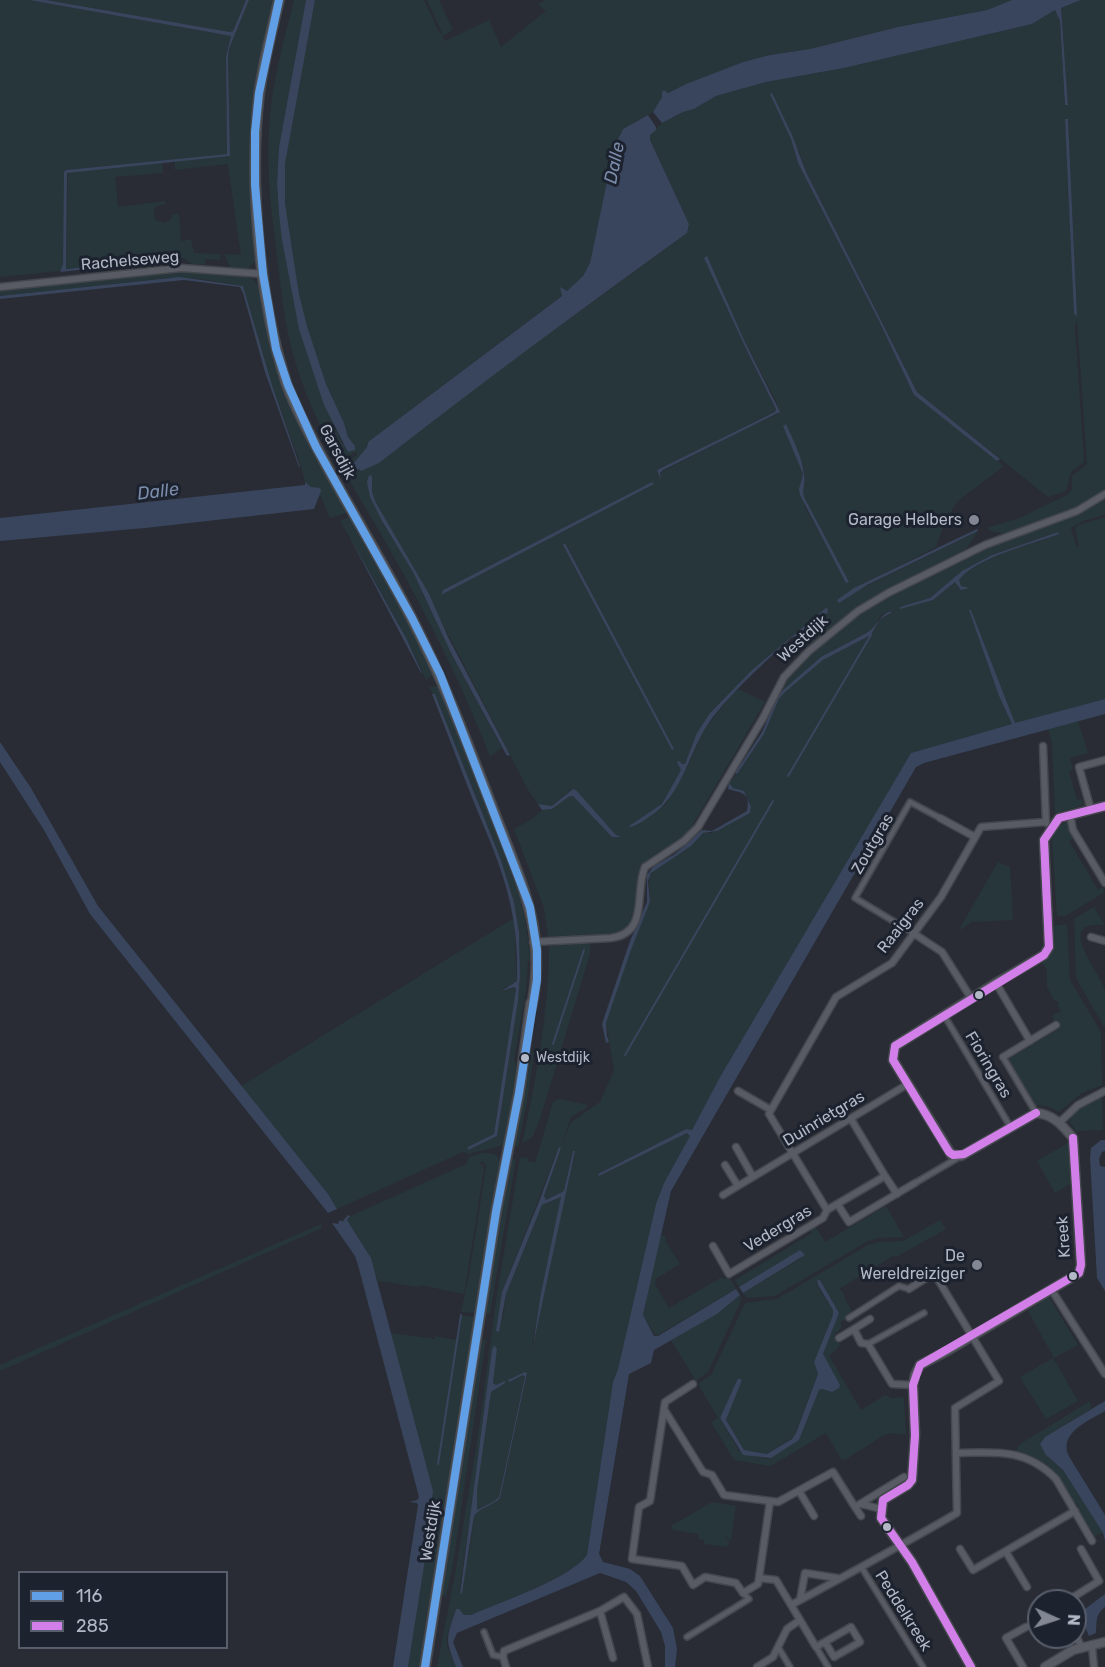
<!DOCTYPE html>
<style>
body{margin:0}
#map{position:relative;width:1105px;height:1667px;overflow:hidden;background:#292c34;font-family:Rubik,sans-serif}
canvas{display:block}
.legend{position:absolute;left:18px;top:1571px;width:210px;height:78px;box-sizing:border-box;background:#1c222e;border:2px solid #585e6b;margin:0;padding:8px 10px;list-style:none;font-size:18px;color:#b2b8c6}
.legend li{display:flex;align-items:center;gap:12px;height:30px}
.legend b{width:30px;border:2px solid #585e6b}
.north{position:absolute;left:1027px;top:1589px;width:60px;height:60px;box-sizing:border-box;background:#1c222e;border:2px solid #585e6b;border-radius:50%;rotate:93deg;font-size:16px;font-weight:700;line-height:24px;text-align:center;color:#b2b8c6}
.north::after{content:'';display:block;margin:auto;width:21px;height:27px;background:#828793;clip-path:polygon(50% 0,100% 100%,50% 72%,0 100%)}
</style>
<div id="map">
<canvas width="1105" height="1667"></canvas>
<ul class="legend">
<li><b style="height:8px;background:#609ee6"></b>116</li>
<li><b style="height:8px;background:#d37fea"></b>285</li>
</ul>
<div class="north">N</div>
</div>
<script>
const context = document.querySelector('canvas').getContext('2d');
context.lineJoin = 'round';
function fill(path, color) { context.fillStyle = color; context.fill(path, 'evenodd'); }
function stroke(path, color, width, dash) { context.strokeStyle = color; context.lineWidth = width; context.lineCap = dash ? 'butt' : 'round'; context.setLineDash(dash || []); context.stroke(path); }
function drawText(font, color, halo, rows, align = 'center') {
  context.font = font + ' Rubik,sans-serif'; context.lineWidth = 6; context.setLineDash([]); context.textBaseline = 'middle'; context.strokeStyle = halo; context.fillStyle = color; for (const [text, x, y, turn = 0] of rows) {
    context.save(); context.translate(x, y); context.rotate((+turn || 0) * Math.PI / 180); context.textAlign = isNaN(turn) ? turn : align; if (halo) context.strokeText(text, 0, 0); context.fillText(text, 0, 0); context.restore();
  }
}
fill(new Path2D(`
 M0,0H29L231,36L226,57L227,154L65,170L63,269L59,271L0,277Z
 M46,0H246L233,31L230,32Z
 M249,0H275C267,33 258,66 254,100C248,150 253,199 257,249L256,260L246,270L231,269L224,254L241,255L228,164L175,170V161L230,156L228,57L229,49Z
 M294,0H306L279,147L277,183L279,214L289,275L294,294L335,427L342,443L355,446L348,437L344,423L326,384L307,326L299,294L285,203V164L315,0H424L440,34L442,33L427,0H439L453,30L442,36L445,41L489,20L501,47L546,11L538,4L546,0H1012L987,10L898,27L810,49L770,55L743,62L686,84L668,93L662,92V97L653,112L623,129L614,148L590,263L583,276L563,295L368,442L367,447L348,470L498,371L687,233L689,224L650,140V135L662,123L683,112L694,109L716,96L766,82L844,68L1032,24L1055,10L1060,21L1065,104L1068,105L1061,8L1081,0H1105V491L1087,504L1004,534L991,531L987,528L1019,518L1067,495L1072,490V476L1087,464L1077,320L1075,327L1084,462L1071,472L1066,491L1048,497L917,392L806,172L799,152L791,139L798,163L879,321L914,395L1004,466L958,501L946,519L936,547L872,580L856,591L978,531L965,550L879,596L814,645L803,633L820,620L826,608L752,670L710,713L687,760C678,773 674,793 661,805C653,813 640,819 629,826L630,827L666,804L687,767L704,730L733,693L739,689L765,702L692,826L683,837L649,859L641,868L638,878V897L633,921L625,931L614,936L548,937L544,908L514,829L532,819L542,810L552,809L570,796H573L612,837L619,835L615,834L575,790L572,789L552,806L538,804L528,790L458,653L376,503L372,492V477L369,475L370,497L382,521L413,572L452,655L502,748L490,757C451,654 396,558 340,465L357,455L356,452L338,461C318,424 300,384 290,343C283,312 280,280 276,248C269,199 265,148 272,98C277,65 286,32 294,0ZM1065,119H1068L1077,316ZM705,258L709,264L743,338L777,403L778,414L743,430L663,471L660,473L662,480L658,470L775,412L776,409L747,351ZM785,425C792,436 805,465 805,478C805,486 802,489 804,497L848,583L805,507L800,484L803,474L784,426ZM652,482L653,484L441,595L443,590ZM565,544H566L673,750H672L563,545Z
 M162,162L163,173L115,177L118,207L165,201L166,204L157,206L154,210L155,220L165,223L170,220L173,214H179L181,241L191,239L194,253L221,254L220,260L205,259V265L192,264L183,258H172L66,269L68,172Z
 M180,270L246,277L254,280L259,286L274,353L347,509L346,513L330,518L319,492L321,491L311,487L305,482L301,466L272,385L243,286L202,279L167,278L0,296V289Z
 M1105,496V515L1083,521L1071,528L1077,548L1079,546L1075,528L1079,525L1105,517V699L1015,724L971,610H970L999,696L1012,724L911,753L720,1077L692,1130L686,1129L598,1174L599,1176L683,1135L687,1133L691,1136L664,1183L656,1204L618,1369L613,1382L587,1555C567,1580 502,1601 471,1615H464L455,1611L447,1636V1646L456,1667H437L456,1569L478,1436L496,1300L520,1157L528,1158V1161L535,1163L553,1102L559,1099L584,1104L586,1103L588,1107L571,1117L562,1143L571,1122L600,1102L614,1070L606,1023L631,950L650,902L649,877L655,869L691,846L703,833H712L747,815L751,811C748,786 740,795 728,784L737,774L764,734L779,699L784,693L823,660L871,635L880,619L891,613L890,611L881,615L871,630L834,650L782,691L779,688L786,677L814,649L874,603L972,553ZM1058,532L1059,534C1031,544 978,557 959,580L961,586L966,588H959L955,582L933,600L900,608V607L930,598L953,579L992,555ZM559,1147L561,1148L544,1196L546,1200L564,1191L573,1151L575,1152L543,1291L533,1346L532,1345L562,1197L542,1205L506,1294L502,1324V1292ZM497,1349L493,1381L494,1384H498L497,1388L491,1392L477,1491V1510L493,1502L499,1497L525,1377L523,1375L510,1382L527,1373L500,1498C493,1506 480,1507 474,1516L470,1549L459,1593L481,1443L492,1350Z
 M347,518L353,520L405,614L434,674L426,680C402,626 370,573 340,521Z
 M438,686L441,689C455,725 470,761 484,797C507,853 526,900 530,961H528C527,997 519,1026 514,1061L516,1062L515,1092L506,1139L502,1145L496,1147L468,1154L463,1152L337,1209L328,1194L241,1086L514,918L517,981L502,990L501,993L514,987L516,991L494,1134L467,1149L497,1136L518,1001L520,976L519,932L514,902L501,860L438,702L429,687Z
 M1078,721L1088,753L1070,758L1073,770L1069,771L1077,800L1082,799L1084,805L1055,813L1052,743L1048,729Z
 M1069,822L1073,838L1069,841L1098,890L1103,887L1105,892L1065,916H1057L1052,841C1055,831 1059,824 1069,822Z
 M998,862L1010,867L1013,920L972,922L958,931Z
 M1094,907L1105,925C1052,920 1101,972 1105,990C1105,1001 1105,1016 1105,1028L1076,978L1074,919Z
 M1067,924L1070,980L1101,1032L1102,1085L1082,1093L1059,1112L1047,1106L1035,1105L1009,1059L1059,1029L1060,1023L1055,1022L1052,1016L1061,1011L1058,1006L1059,1002L1054,1000L1047,987V971L1042,961C1057,949 1055,944 1054,926Z
 M587,942L590,944V954L540,1119L533,1136L522,1144C536,1079 549,1012 549,946Z
 M532,1052H534L527,1102L518,1146L515,1147L514,1144Z
 M1102,1097L1103,1130L1076,1131L1069,1121L1077,1110Z
 M1068,1143L1070,1184L1055,1193L1037,1161Z
 M482,1153C492,1153 499,1153 501,1164L476,1311L474,1313L461,1312L469,1275L486,1167L484,1162L478,1163L483,1165L484,1169L464,1294L420,1285L419,1287L378,1281L368,1253L347,1220L350,1216L453,1170L466,1164L469,1157Z
 M512,1159H516L490,1314L484,1315L501,1211Z
 M886,1206L904,1237L878,1238L868,1241L775,1296L747,1298L743,1293L800,1259L802,1251L739,1287L735,1280L812,1233L809,1228L814,1225L825,1242Z
 M940,1220L946,1229L896,1257L894,1255L839,1289L844,1293V1297L853,1313L840,1323L842,1327L834,1335L840,1345L837,1349L829,1356L861,1410L885,1395L892,1398L904,1397L906,1435L890,1433L882,1436L845,1460L841,1459L826,1433L771,1466L734,1460L711,1422L718,1418L698,1384L711,1375L745,1303L777,1299L868,1245L879,1242L903,1241ZM820,1280L839,1313L823,1354L832,1392L822,1389L819,1390L799,1440L767,1459L739,1451L720,1418L738,1378L742,1380L726,1420L744,1450L767,1454L794,1437L818,1374L814,1362L833,1315V1310L817,1285V1281Z
 M321,1224L322,1228L0,1371V1365Z
 M660,1235L666,1236L665,1240L680,1264L656,1279L655,1284L669,1308L722,1277L724,1279L729,1277L736,1289L656,1336L643,1316Z
 M740,1295L741,1301L708,1372L696,1381L671,1340L717,1314Z
 M1049,1297L1078,1345L1054,1358L1028,1311Z
 M461,1315L473,1317L475,1322L468,1359L420,1667H408L434,1499L390,1333L435,1339V1336L456,1340Z
 M486,1339L453,1564L446,1597L440,1593L480,1344L481,1341Z
 M1053,1358L1078,1401L1046,1419L1020,1377Z
 M1090,1401L1091,1409L1045,1437L1046,1455L1063,1470L1103,1533L1095,1536L1078,1509L1079,1507L1077,1503L1075,1504C1059,1477 1048,1461 1016,1451L1020,1444Z
 M712,1502L736,1506L731,1541L724,1534L729,1542L728,1547L704,1544V1540L699,1539V1534L673,1530L671,1526Z`), '#27363a');
fill(new Path2D(`
 M29,0H46L230,32L233,31L246,0H249L229,49L228,57L230,156L67,173L66,269L172,258L173,260L60,272L63,264L64,172L66,170L227,154L226,57L231,36Z
 M306,0H315L285,164V203L299,294L307,326L326,384L344,423L348,437L355,446V450L348,452L324,405L299,329L282,240L279,214L277,183L279,147Z
 M1012,0H1081L1061,8L1068,105H1065L1060,21L1055,10L1032,24L844,68L766,82L716,96L694,109L683,112L662,123L653,112L662,97V92L664,90L668,93L686,84L743,62L770,55L810,49L898,27L987,10Z
 M772,93L792,135L806,172L917,392L1000,459L997,461L914,395L879,321L798,163L791,139L770,94Z
 M648,115L656,127V130L650,135V140L689,224L687,233C583,308 480,384 379,463L361,471L359,469L350,473L348,470L367,447L368,442L562,296L560,287L567,291L583,276L590,263L614,148L623,129Z
 M1065,119H1068L1077,316L1074,314Z
 M707,256L743,338L780,412L663,470L660,473L661,480L657,470L775,412L776,409L747,351L704,258Z
 M180,277L243,286L272,385L300,467H299L265,372L243,293L240,287L184,280L0,299V296Z
 M786,424C793,440 802,456 804,474C806,482 802,488 804,497L849,582L846,583L800,495L799,489L803,474L783,426Z
 M369,475L372,476V492L376,503L429,594L448,637L510,755L507,756L452,655L413,572L382,521L370,497L367,482Z
 M305,482L311,487L320,488L321,491L314,509L145,528L0,541V518L305,485Z
 M652,482L654,484L441,595L443,590Z
 M977,529L978,531L867,585L839,603L837,600L854,588Z
 M1058,532L1059,534C1032,544 977,557 959,580L961,586L969,588L961,590L955,582L933,600L900,609V607L930,598L962,571L992,555Z
 M348,534L406,638L422,673H421Z
 M565,543L674,749L672,750L563,545Z
 M827,607L828,612L803,633L791,638C764,663 736,688 713,717C688,749 685,794 649,817C643,821 636,826 630,827L629,826L662,804L681,770L677,762L679,761L682,764H685L697,733L710,713L752,670Z
 M969,610H971L1015,723L1105,699V714L924,763L916,767L671,1191L643,1315L654,1336H658L736,1289L740,1295L717,1314L654,1350L651,1363L629,1374L599,1554L603,1562L630,1569L640,1576L673,1628L677,1649L675,1667H665V1646L661,1632L636,1591L626,1582L600,1573L457,1633L453,1642L463,1667H456C444,1637 447,1638 456,1609H459L464,1615H471C502,1601 568,1580 587,1555L613,1382L618,1369L656,1204L664,1183L690,1136L687,1133L683,1135L599,1176L598,1174L686,1129L692,1130L720,1077L911,753L1012,724L999,696Z
 M891,611V613L880,619L871,635L823,660L784,693L779,699L764,734L737,774L735,773L762,732L776,699L782,691L821,657L868,632C878,625 879,615 891,611Z
 M432,694H435L438,702L501,860L514,902L519,932L520,976L518,1001L497,1136L468,1150V1147L494,1134L516,989L514,987L500,992L517,981C519,919 506,878 482,822C465,781 449,737 432,694Z
 M0,742L31,788L98,906L328,1194L337,1209L328,1213L90,914L44,830L0,762Z
 M729,783L733,788L744,791L751,807L750,813L717,831L703,833L691,846L651,873L648,881L650,902L631,950L606,1023L607,1036L609,1042L606,1043L602,1024L630,941L647,902V875L654,866L675,854L702,830L712,831L747,811C751,792 741,793 728,789Z
 M573,789L576,790L615,834L621,837H612L573,796H570L552,809L542,810L538,804L552,806Z
 M1101,1140H1105V1151L1102,1152L1099,1159L1100,1166L1105,1167V1291L1097,1278L1090,1158L1091,1148Z
 M559,1147L561,1148L544,1196L546,1200L564,1191L573,1151H575L533,1346L541,1293L561,1197L542,1205L506,1294L499,1332L496,1331L502,1292L540,1199Z
 M348,1215L350,1216L347,1220L371,1258L433,1491L428,1541L408,1667H393L418,1505L417,1503L409,1502L417,1500L419,1497L358,1265L355,1256L332,1223L339,1224L338,1222L341,1220L342,1222Z
 M800,1250L805,1255L743,1293L739,1287Z
 M817,1280H820L839,1313L823,1354L840,1385L839,1388L832,1392L822,1389L819,1390L799,1440L771,1458L743,1455L720,1418L738,1378L742,1380L726,1420L744,1450L767,1454L792,1439L796,1433L818,1374L814,1362L833,1315V1310L818,1285Z
 M494,1345L497,1349L493,1383L496,1385L505,1381V1383L491,1392L477,1491V1510L493,1502L499,1497L525,1377L523,1375L509,1382L508,1380L525,1372L527,1373L500,1498C493,1506 480,1507 474,1516L462,1593L460,1594L492,1350Z
 M1105,1401V1411C1088,1421 1056,1434 1070,1458L1105,1515V1541L1103,1533L1063,1470L1046,1455L1040,1444L1045,1437Z
 M1105,1594V1607C1095,1615 1097,1621 1096,1633L1089,1636L1084,1624L1085,1609Z`), '#38455d');
stroke(new Path2D(`
 M788,776L871,635
 M553,1044L584,950
 M625,1055L773,801
 M438,1464L461,1315`), '#38455d', 2);
const pedestrian = new Path2D(`
 M913,933L855,898L910,802L940,818
 M944,1015L1011,1128
 M1003,1057L1036,1113
 M915,1183L961,1156
 M849,1318L899,1286L909,1289
 M868,1344L924,1313
 M862,1568L923,1667
 M484,1632L493,1655L503,1657
 M687,1637L749,1599L743,1593
 M778,1647L790,1667
 M816,1647L828,1667`);
const minor = new Path2D(`
 M0,287L181,268L263,274
 M1043,746L1046,823
 M1091,810L1079,767L1105,760
 M1070,815L1073,830L1105,883
 M940,818L975,837
 M913,933L942,952L971,998
 M1091,937L1105,941
 M533,942L611,938C650,933 634,891 645,867L684,841L698,827L763,718L784,677L809,651L858,611L888,593L985,545L1077,511L1105,494
 M996,983L1030,1041
 M1003,1057L1056,1025
 M738,1091L771,1110
 M851,1119L885,1176
 M1060,1122L1078,1105L1105,1091
 M736,1147L753,1177
 M725,1165L738,1186
 M723,1195L908,1084
 M838,1205L849,1222L915,1183
 M827,1210L769,1114L771,1110L836,997L892,963L941,897L981,827L1045,822
 M713,1246L729,1274L823,1218L827,1210L885,1176L897,1194
 M1051,1289L1105,1374
 M870,1319L854,1329L861,1343L868,1344L892,1384L913,1385
 M839,1338L854,1329
 M693,1384L665,1402L650,1501L639,1507L632,1559L682,1566L693,1585L705,1577L736,1583L743,1593L758,1584L759,1578L776,1580L800,1620L787,1629L773,1657L757,1667
 M664,1409L703,1472L712,1475L724,1495L770,1501
 M956,1453C995,1452 1026,1448 1056,1479L1092,1541
 M799,1491L814,1516
 M861,1504L881,1509
 M861,1516L855,1507L904,1477
 M960,1549L973,1570L1075,1511
 M1006,1552L1027,1587
 M759,1578L770,1501L778,1502L833,1472L855,1507
 M800,1600L805,1573L837,1578
 M1067,1601L1099,1581L1081,1549
 M791,1605C847,1575 902,1545 957,1513L955,1408L999,1381L934,1273L909,1289
 M600,1611L613,1658
 M800,1620L816,1647L851,1627L860,1642L834,1657L825,1642
 M1075,1634L1082,1648
 M1092,1646L1094,1667
 M506,1667L503,1657L504,1651L600,1611L624,1597L637,1614L648,1667
 M1023,1667L1006,1638L1026,1627`);
const tertiary = new Path2D(`
 M971,1667L912,1562L881,1518L883,1500L908,1485L912,1480L915,1435L913,1385L915,1375L920,1365L947,1351L1079,1273L1081,1265L1073,1138C1063,1126 1053,1114 1036,1113L961,1156L951,1154L893,1060L895,1046L996,983L1044,955L1049,947L1044,840L1059,818L1105,806
 M1045,1667L1073,1650L1105,1642`);
const secondary = new Path2D(`
 M279,0C272,31 263,63 259,95C249,181 259,299 286,382C297,413 315,444 331,474C358,522 387,570 412,619C445,683 470,750 496,817C522,884 548,935 531,1009
 M425,1667L496,1212L519,1093L531,1003`);
stroke(pedestrian, '#44474d', 8);
stroke(minor, '#44474d', 9);
stroke(tertiary, '#44474d', 11);
stroke(secondary, '#44474d', 12);
stroke(pedestrian, '#585b63', 4.5);
stroke(minor, '#585b63', 6);
stroke(tertiary, '#585b63', 8);
stroke(secondary, '#575a60', 9);
stroke(new Path2D(`
 M279,0L259,93L255,132V185L263,274L276,349L288,385L316,447L412,618L440,674L530,907L537,950V980L519,1093L496,1212L425,1667`), '#609ee6', 8);
stroke(new Path2D(`
 M1036,1113L964,1154L953,1155L949,1152L893,1060L895,1046L1044,955L1049,947L1044,840L1059,818L1105,806
 M971,1667L912,1562L881,1518L883,1500L908,1485L912,1480L915,1435L913,1385L920,1365L1079,1273L1081,1265L1073,1138`), '#d37fea', 8);
for (const [x, y, r, color] of [
 [974,520,6,"#828793"],
 [979,995,5,"#b2b8c6"],
 [525,1058,5,"#b2b8c6"],
 [977,1265,6,"#828793"],
 [1073,1276,5,"#b2b8c6"],
 [887,1527,5,"#b2b8c6"]
]) { const dot = new Path2D(); dot.arc(x, y, r, 0, 2 * Math.PI); context.fillStyle = color; context.fill(dot); stroke(dot, '#1c222e', 2); }
drawText('14px', '#b2b8c6', '#1c222e', [
 ["Westdijk",536,1058]
], 'left');
drawText('16px', '#b2b8c6', '#1c222e', [
 ["Rachelseweg",130,261,-5],
 ["Garsdijk",337,452,62],
 ["Westdijk",803,639,-42],
 ["Zoutgras",873,844,-60],
 ["Raaigras",901,926,-52],
 ["Fioringras",988,1065,59],
 ["Duinrietgras",824,1119,-31],
 ["Vedergras",778,1229,-31],
 ["Kreek",1064,1237,-94],
 ["Westdijk",431,1531,-81],
 ["Peddelkreek",903,1611,58]
]);
drawText('16px', '#b2b8c6', '#1c222e', [
 ["Garage Helbers",962,520],
 ["De",965,1256],
 ["Wereldreiziger",965,1274]
], 'right');
drawText('italic 18px', '#7c8cab', '#1c222e', [
 ["Dalle",615,163,-79],
 ["Dalle",158,492,-7]
]);
</script>
